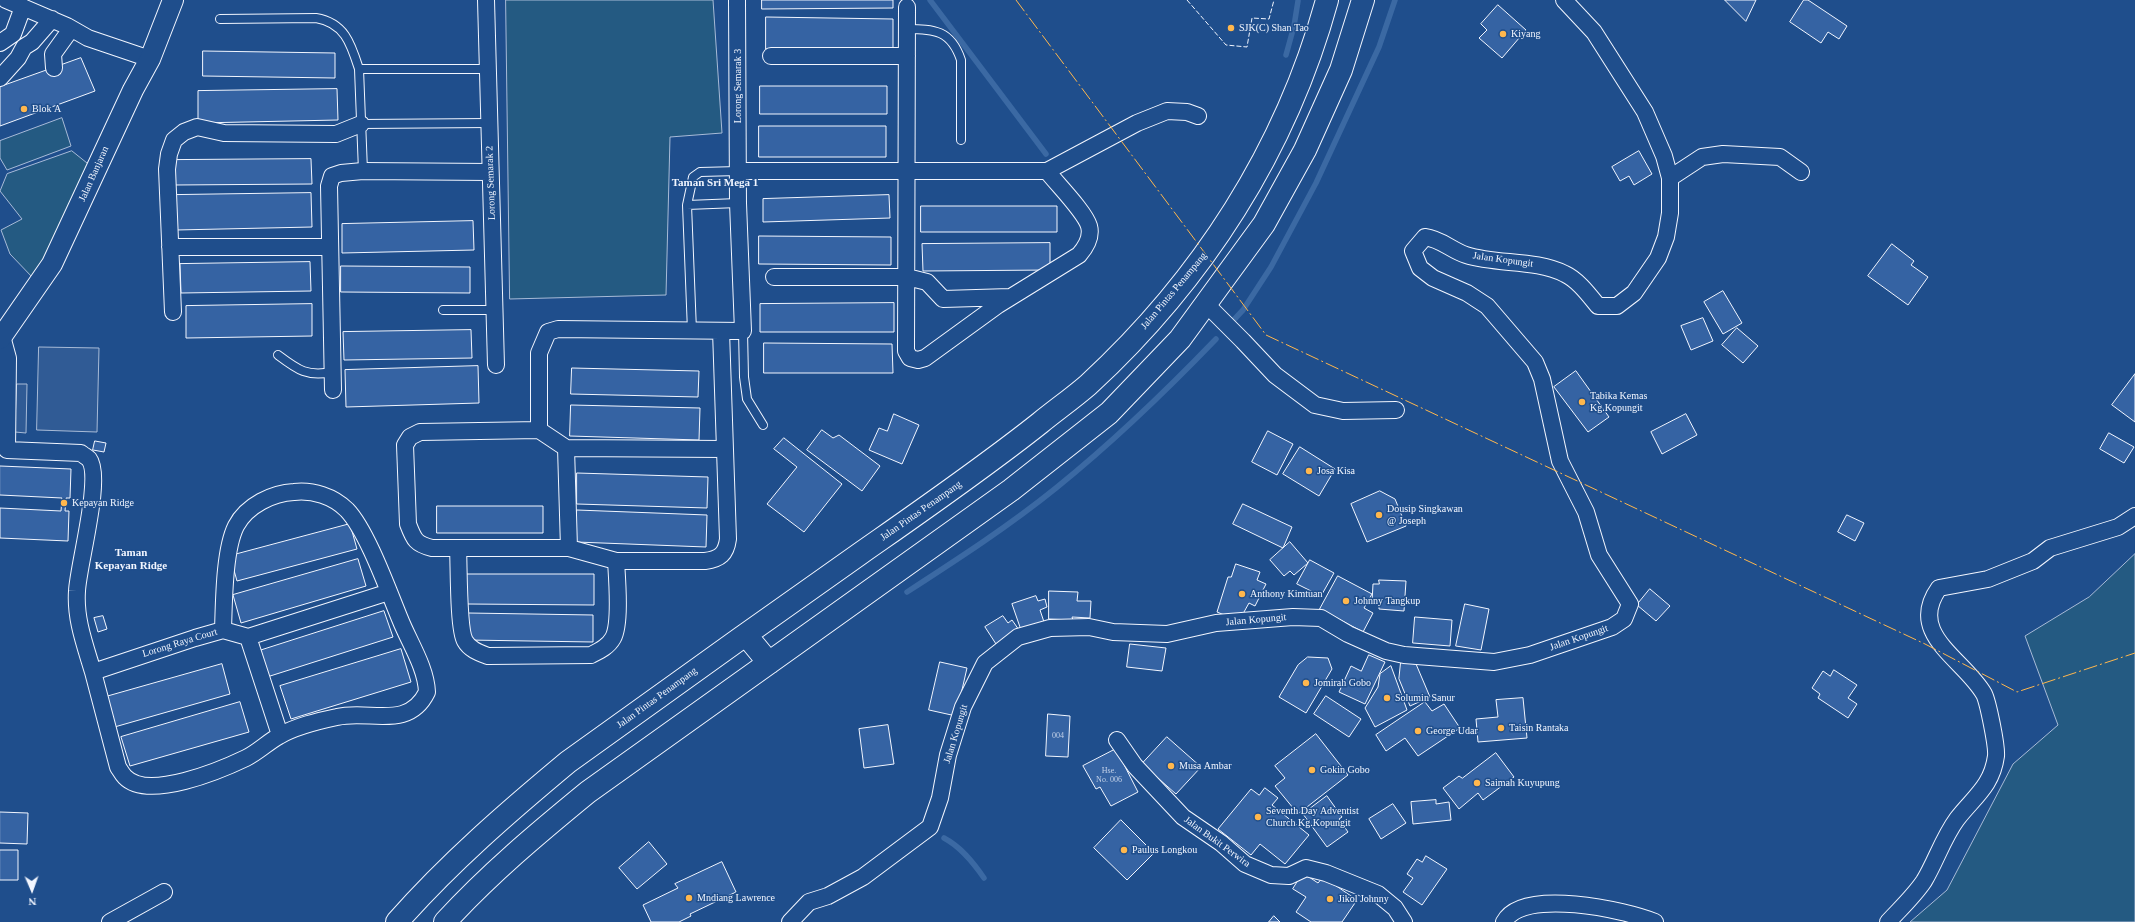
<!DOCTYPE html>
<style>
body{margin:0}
#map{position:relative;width:2135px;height:922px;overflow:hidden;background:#1f4e8c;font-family:"Times New Roman",serif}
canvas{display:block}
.north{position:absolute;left:12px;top:870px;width:40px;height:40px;-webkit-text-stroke:3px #1f4e8c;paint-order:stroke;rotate:178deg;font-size:11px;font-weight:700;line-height:16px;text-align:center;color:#f2f6ff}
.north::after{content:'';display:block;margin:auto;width:14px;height:18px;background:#f2f6ff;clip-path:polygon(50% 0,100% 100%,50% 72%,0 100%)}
</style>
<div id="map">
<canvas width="2135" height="922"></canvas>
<div class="north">N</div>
</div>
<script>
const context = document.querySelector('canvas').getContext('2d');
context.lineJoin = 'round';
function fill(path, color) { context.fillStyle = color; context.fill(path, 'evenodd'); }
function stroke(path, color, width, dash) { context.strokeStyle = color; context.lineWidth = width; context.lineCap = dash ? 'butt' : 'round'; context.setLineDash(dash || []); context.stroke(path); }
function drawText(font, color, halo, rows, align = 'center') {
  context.font = font + ' "Times New Roman",serif'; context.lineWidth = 3; context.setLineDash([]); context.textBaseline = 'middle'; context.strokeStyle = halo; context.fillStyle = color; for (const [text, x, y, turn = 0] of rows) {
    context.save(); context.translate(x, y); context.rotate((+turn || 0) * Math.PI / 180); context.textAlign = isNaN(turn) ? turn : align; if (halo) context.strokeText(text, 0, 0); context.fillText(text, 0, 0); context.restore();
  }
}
const green = new Path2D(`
 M506,0H713L722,133L670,137L666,295L510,299Z
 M62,118L71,146L7,170L0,158V141Z
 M72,151L92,167L33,278L10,254L1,230L22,219L0,191L7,174Z
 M2135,554V922H1910L1947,890L2013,764L2058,725L2025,636L2089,597Z`);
fill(green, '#245a82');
stroke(green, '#a8bbd7', 1);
const parking = new Path2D(`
 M39,347L99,348L97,432L37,430Z
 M17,384H27L26,433L15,432Z`);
fill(parking, '#305b95');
stroke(parking, '#a8bbd7', 1);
stroke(new Path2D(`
 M930,0L1046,154
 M1286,55L1294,26L1298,1
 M1228,326L1243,310L1271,267L1316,183L1379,47L1395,0
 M907,592C958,559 1009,526 1056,488C1113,442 1165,392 1216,339
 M944,838C961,847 973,862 984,878`), '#3b69a3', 5.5);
const building = new Path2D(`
 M762,0H893V8L762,9Z
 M1725,0H1756L1746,21Z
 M1804,0H1808L1847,26L1839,39L1828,32L1821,43L1790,22Z
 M1498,5L1526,30L1502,58L1479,38L1487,30L1481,24Z
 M766,17L893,19V50L766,49Z
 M203,51L335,53V78L203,76Z
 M81,58L95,91L0,126V87Z
 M760,86H887V114H760Z
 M337,89L338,120L198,123V91Z
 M759,126H886V157H759Z
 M1639,151L1652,174L1634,185L1629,176L1620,181L1612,167Z
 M311,159L312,184L174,185V160Z
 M311,193L312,227L176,230L175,195Z
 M889,195L890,218L763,222V199Z
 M921,206H1057V232H921Z
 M473,221L474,250L342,253V224Z
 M759,236L891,237V265L759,264Z
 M1050,243V270L923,271L922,244Z
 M1892,244L1914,261L1911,265L1928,277L1908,305L1868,276Z
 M310,262L311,291L181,293L180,264Z
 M341,266L470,267V293L341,292Z
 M1723,291L1742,323L1723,334L1704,302Z
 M894,303V332H760V304Z
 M312,304V336L186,338V306Z
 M1703,318L1713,341L1691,350L1681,326Z
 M1737,328L1758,346L1743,363L1722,345Z
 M471,330L472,358L344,360L343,332Z
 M764,343L892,344L893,373H764Z
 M478,366L479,403L346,407L345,370Z
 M572,368L699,371L698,397L571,394Z
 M1576,371L1609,417L1588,432L1554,387Z
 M2135,374V422L2112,405Z
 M571,405L700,408L699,440L570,436Z
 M894,414L919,425L902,464L869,450L879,428L887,431Z
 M1686,414L1697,435L1662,454L1651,432Z
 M822,430L833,438L839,435L880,466L862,491L807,450Z
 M1268,431L1293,444L1277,475L1252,462Z
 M2109,433L2134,447L2124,463L2100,449Z
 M784,438L842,484L804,532L767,504L797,467L774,449Z
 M95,441L106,443L104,452L93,450Z
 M1300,447L1335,469L1319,496L1283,474Z
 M0,466L71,469L70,498H66L65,511H69L68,541L0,538V508L61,511L62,498L0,495Z
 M577,473L708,477L707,508L577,504Z
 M1380,491L1395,499L1406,526L1367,542L1351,504Z
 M1243,504L1292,527L1283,548L1233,524Z
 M437,506H543V533H437Z
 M577,510L707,515L706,547L576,542Z
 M1847,515L1864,523L1855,541L1838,532Z
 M350,524L357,549L237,581L230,556Z
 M1290,542L1308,563L1294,575L1290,571L1284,576L1270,560Z
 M358,559L366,586L241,623L233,595Z
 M1310,560L1334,573L1321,596L1297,584Z
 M1236,564L1260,572L1257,580L1266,584L1255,606L1249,603L1239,621L1217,612L1228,577H1231Z
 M466,574H594V605L466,604Z
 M1338,576L1372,594L1364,608L1373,613L1363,632L1320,609Z
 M1379,580L1406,581L1404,611L1379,609V603L1372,602L1373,584H1379Z
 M1650,589L1670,606L1656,621L1637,605Z
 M1049,591L1078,592L1077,601H1091L1090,618L1072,617L1073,620L1049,619Z
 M1036,596L1038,601L1045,599L1047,607L1040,610L1044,622L1021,630L1012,604Z
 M1465,604L1489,609L1481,650L1456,646Z
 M384,611L393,637L267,677L259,651Z
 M468,613L593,615V642L467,640Z
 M103,616L107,629L98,632L94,618Z
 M1003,616L1008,623L1012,620L1019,630L996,644L985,627Z
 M1415,617L1452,620L1450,646L1413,643Z
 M1130,644L1166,648L1162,671L1127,667Z
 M401,649L411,682L291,719L280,686Z
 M1369,655L1385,662L1365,704L1339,692L1351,666L1361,671Z
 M1308,657L1328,658L1332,669L1306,713L1279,697L1298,665Z
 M940,662L967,668L956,716L929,710Z
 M1401,662L1416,664L1430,697L1410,706L1399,679Z
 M222,664L230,694L111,728L102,698Z
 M1391,666L1407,710L1375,727L1365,708L1378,687L1380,674Z
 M1834,670L1857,685L1848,698L1857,704L1848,718L1818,698L1820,694L1812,688L1823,671L1830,676Z
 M1326,696L1361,719L1349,737L1314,714Z
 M1523,698L1527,738L1478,742L1476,719L1498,717L1496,700Z
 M240,702L249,732L130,766L121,737Z
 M1425,702L1432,711L1444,704L1460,728L1418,756L1405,738L1386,751L1376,735Z
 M1048,714L1070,716L1068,757L1046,756Z
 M888,725L894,764L864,768L859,729Z
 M1316,734L1348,775L1298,814L1275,786L1285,778L1275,766Z
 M1167,737L1201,767L1176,794L1142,764Z
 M1116,749L1138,792L1111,806L1100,787L1096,789L1083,766Z
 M1496,753L1514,777L1483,800L1478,793L1459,809L1443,788L1459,776L1462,778Z
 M1265,788L1278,798L1272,805L1309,835L1285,864L1260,844L1251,855L1218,829L1251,789L1259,795Z
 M1327,796L1342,817L1339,819L1348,832L1327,847L1303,814Z
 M1436,800V804L1449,802L1451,820L1413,824L1411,802Z
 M1393,804L1406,823L1381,839L1369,819Z
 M0,812L28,813L27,844L0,843Z
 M1121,820L1154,853L1127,880L1094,848Z
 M649,842L667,864L637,889L619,868Z
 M0,850H18V880H0Z
 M1426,856L1447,869L1422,905L1403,892L1413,878L1407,874L1417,859L1422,862Z
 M722,862L736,892L690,914L691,916L679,922H651L643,905L678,888L675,884Z
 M1303,873L1318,883L1323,877L1357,900L1342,922H1311L1296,912L1306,897L1293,889Z
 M1274,916L1280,922H1269Z`);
fill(building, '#3563a3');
stroke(building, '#f2f6ff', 1);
const service = new Path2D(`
 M220,19L316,18C345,23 351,44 359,69H487
 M907,29C934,29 951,30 961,60V140
 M359,69L363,171
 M361,124L489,123
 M687,205L693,177L700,172L738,171
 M443,310H496
 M692,331L687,205L738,203
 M743,331L744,377L747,399L763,425
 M278,355C298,370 307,377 332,372`);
const minor = new Path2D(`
 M6,0L67,26L88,38L150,59
 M486,0L496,365
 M0,43L13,34L23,7
 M771,56H907
 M54,68L53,54L71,29
 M0,78L18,58L24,47L32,42L52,19
 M738,171H1047C1057,184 1085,212 1089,226C1092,237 1086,247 1079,255L998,305L925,358L918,360L910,358L906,351L907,7
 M1047,171L1137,123L1167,111L1187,112L1198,116
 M1670,178L1702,157L1723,154L1780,157L1801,172
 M170,247H330
 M774,277H907L927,282L943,299L1010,297
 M1206,304L1243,341L1275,375L1315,405L1343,411L1396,410
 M173,312L167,169L169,154L174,140L184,132L197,127L224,133L336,134L361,124
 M2,336L8,358L7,450L81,453C83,455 87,457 89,459C103,477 78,566 77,591C75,619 85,645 93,672L195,638L223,630C224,602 224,550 236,526C247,505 273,493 294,492C313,490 333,496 347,510C367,531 388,590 400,619C409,642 426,667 427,692C408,731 369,709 337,717C318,721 296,726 279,736C268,742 258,752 246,758C221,770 148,801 125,777C122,774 120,770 118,767L93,672
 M333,390L329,186L332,176L341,173L363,171L490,172
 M539,430V353L548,332L558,329L743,331L738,203L737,0
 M566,448L724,449
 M458,548C459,566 458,629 465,641C470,650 480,653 488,656L591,655C599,651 608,647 613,638C621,624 617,578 616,561
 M569,548H432C416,544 414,540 408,524L405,445L410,437L420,432L539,430L566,448L569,548L616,561H705C720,559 726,554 728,539L721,331
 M223,630L248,637L280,735
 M248,637L389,592
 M1117,740L1135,766L1183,817L1221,843L1245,864L1271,875L1289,876L1306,868L1326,873L1378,894L1395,908L1404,922
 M110,922L164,892
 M790,922L809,902L828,896L863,877L930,827L940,798L948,755L963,707L985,663L1018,637L1050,628L1089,627L1113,632L1167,634L1216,623L1293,617L1321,618L1348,634L1386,651L1404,655L1494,662L1530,655L1612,627L1624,619L1630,604L1599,555L1586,512L1560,461L1542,379L1535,362L1487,306L1467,293L1433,278L1420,268L1413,251L1425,237C1441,239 1451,250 1466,255C1498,265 1535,259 1565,274C1578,280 1589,295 1598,306H1617L1634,293L1658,258L1666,237L1670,213V178L1664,156L1645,112L1594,32L1564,0
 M1504,922C1522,887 1626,910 1655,922
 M1888,922C1900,909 1914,896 1924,881C1936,861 1943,838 1957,819C1974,797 1992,786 1996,756C1997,746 1988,702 1984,694C1964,659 1906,634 1939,588L1988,579L2033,561L2050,548L2118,527L2135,516`);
const tertiary = new Path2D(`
 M0,339L52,264L133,90L150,59L173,0`);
const primary = new Path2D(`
 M746,635L769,663
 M397,922C449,863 508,812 568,762C665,692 763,622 861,553C921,511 982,469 1040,423C1056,410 1073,398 1088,385C1202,280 1286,150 1327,0
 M445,922C489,874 538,833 588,792L1011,490L1109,413L1180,339L1264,224L1305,150L1341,70L1363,0`);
stroke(service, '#f2f6ff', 10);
stroke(minor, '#f2f6ff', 18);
stroke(tertiary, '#f2f6ff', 22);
stroke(primary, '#f2f6ff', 24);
stroke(service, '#1f4e8c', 8);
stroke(minor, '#1f4e8c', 16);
stroke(tertiary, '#1f4e8c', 20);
stroke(primary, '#1f4e8c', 22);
stroke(new Path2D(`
 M1187,0L1226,45L1247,47L1252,18L1269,19L1274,0`), '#f2f6ff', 1, [5, 2]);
stroke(new Path2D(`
 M1016,0L1266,335L1925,644L2017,692L2135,653`), '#ffb74d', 1, [14, 3, 2, 3]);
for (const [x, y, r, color] of [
 [1231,28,4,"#ffb74d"],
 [1503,34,4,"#ffb74d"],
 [24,109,4,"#ffb74d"],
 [1582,402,4,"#ffb74d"],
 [1309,471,4,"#ffb74d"],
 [64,503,4,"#ffb74d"],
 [1379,515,4,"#ffb74d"],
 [1242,594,4,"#ffb74d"],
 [1346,601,4,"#ffb74d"],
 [1306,683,4,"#ffb74d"],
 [1387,698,4,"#ffb74d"],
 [1501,728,4,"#ffb74d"],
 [1418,731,4,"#ffb74d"],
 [1171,766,4,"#ffb74d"],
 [1312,770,4,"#ffb74d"],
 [1477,783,4,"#ffb74d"],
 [1258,817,4,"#ffb74d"],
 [1124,850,4,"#ffb74d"],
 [689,898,4,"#ffb74d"],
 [1330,899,4,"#ffb74d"]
]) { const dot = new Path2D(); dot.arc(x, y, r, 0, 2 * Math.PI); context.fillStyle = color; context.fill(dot); stroke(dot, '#1f4e8c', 1.5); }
drawText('8px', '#c3d1e8', null, [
 ["004",1058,736],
 ["Hse.",1109,771],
 ["No. 006",1109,780]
]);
drawText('10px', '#f2f6ff', '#1f4e8c', [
 ["SJK(C) Shan Tao",1239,28],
 ["Kiyang",1511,34],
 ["Blok A",32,109],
 ["Tabika Kemas",1590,396],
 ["Kg.Kopungit",1590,408],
 ["Josa Kisa",1317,471],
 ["Kepayan Ridge",72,503],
 ["Dousip Singkawan",1387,509],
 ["@ Joseph",1387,521],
 ["Anthony Kimtuan",1250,594],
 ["Johnny Tangkup",1354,601],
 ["Jomirah Gobo",1314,683],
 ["Solumin Sanur",1395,698],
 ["Taisin Rantaka",1509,728],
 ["George Udar",1426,731],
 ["Musa Ambar",1179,766],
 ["Gokin Gobo",1320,770],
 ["Saimah Kuyupung",1485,783],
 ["Seventh Day Adventist",1266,811],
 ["Church Kg.Kopungit",1266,823],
 ["Paulus Longkou",1132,850],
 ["Mndiang Lawrence",697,898],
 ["Jikol Johnny",1338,899]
], 'left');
drawText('10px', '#f2f6ff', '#1f4e8c', [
 ["Lorong Semarak 3",738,86,-90],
 ["Jalan Banjaran",94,174,-66],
 ["Lorong Semarak 2",491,183,-92],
 ["Jalan Kopungit",1503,260,8],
 ["Jalan Pintas Penampang",1174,291,-50],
 ["Jalan Pintas Penampang",921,511,-35],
 ["Jalan Kopungit",1256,620,-5],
 ["Jalan Kopungit",1579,638,-19],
 ["Lorong Raya Court",180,643,-17],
 ["Jalan Pintas Penampang",657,698,-36],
 ["Jalan Kopungit",956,734,-73],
 ["Jalan Bukit Perwira",1217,842,36]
]);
drawText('bold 11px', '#f2f6ff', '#1f4e8c', [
 ["Taman Sri Mega 1",715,183],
 ["Taman",131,553],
 ["Kepayan Ridge",131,566]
]);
</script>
